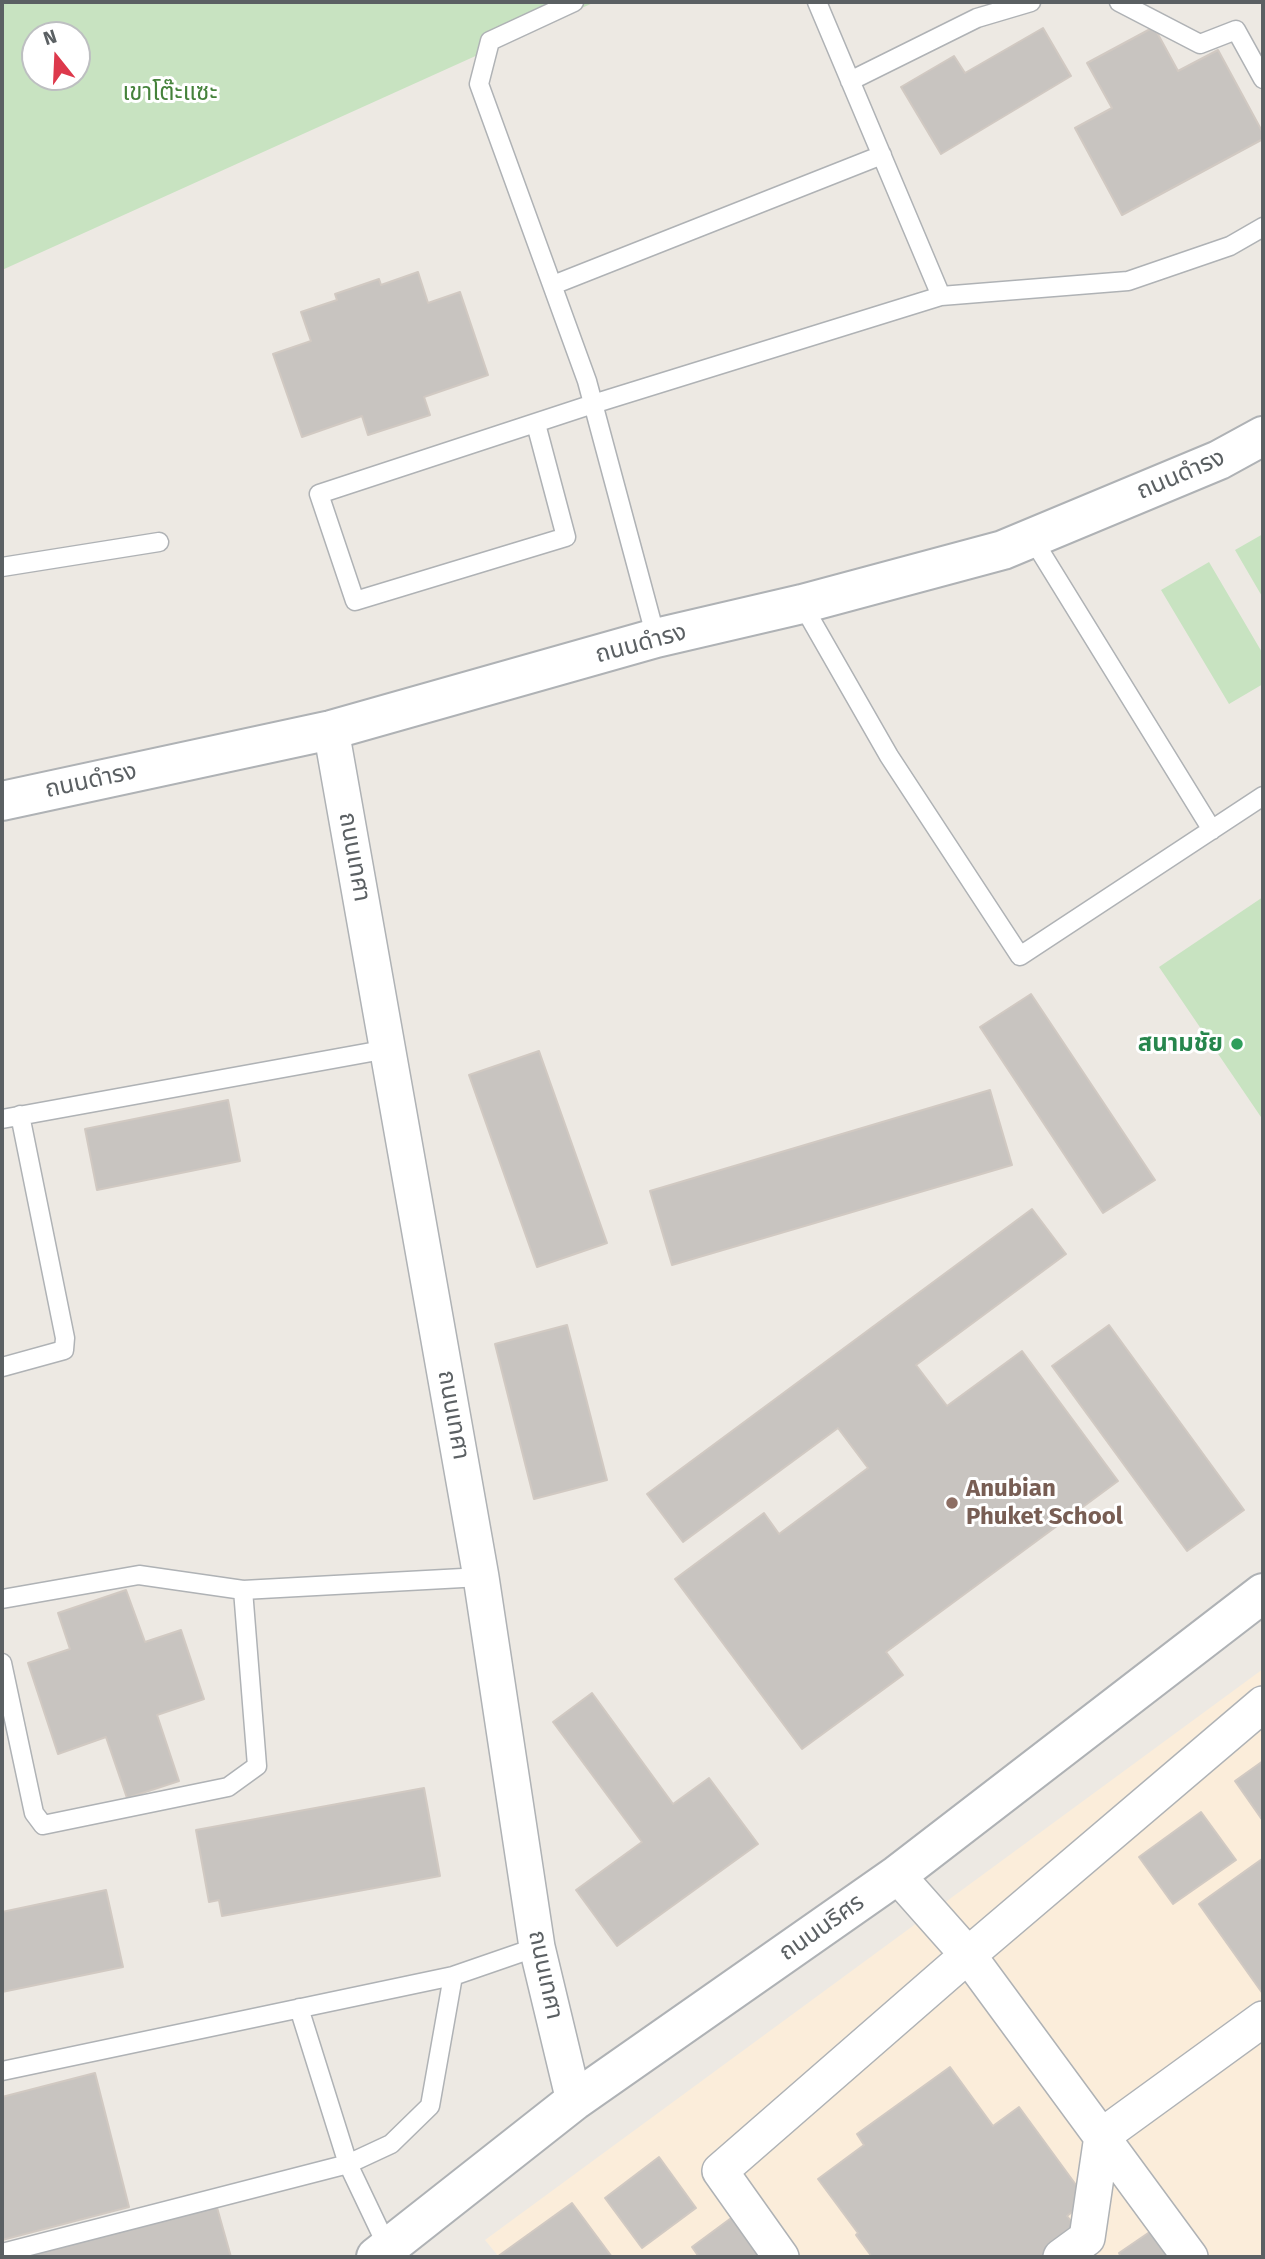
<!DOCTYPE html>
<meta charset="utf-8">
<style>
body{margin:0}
#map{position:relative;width:1265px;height:2259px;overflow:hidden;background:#ede9e3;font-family:"Fira Sans",sans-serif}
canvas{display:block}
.frame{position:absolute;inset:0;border:4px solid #5b6063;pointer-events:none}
.north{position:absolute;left:21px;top:21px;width:70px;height:70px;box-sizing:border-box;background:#fff;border:2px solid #bdbfc1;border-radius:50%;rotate:342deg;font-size:19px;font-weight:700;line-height:28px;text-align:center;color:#5b6063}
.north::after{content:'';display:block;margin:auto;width:24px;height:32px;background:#dd394c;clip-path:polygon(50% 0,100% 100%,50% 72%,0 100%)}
</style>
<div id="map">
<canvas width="1265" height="2259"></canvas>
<div class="frame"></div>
<div class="north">N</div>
</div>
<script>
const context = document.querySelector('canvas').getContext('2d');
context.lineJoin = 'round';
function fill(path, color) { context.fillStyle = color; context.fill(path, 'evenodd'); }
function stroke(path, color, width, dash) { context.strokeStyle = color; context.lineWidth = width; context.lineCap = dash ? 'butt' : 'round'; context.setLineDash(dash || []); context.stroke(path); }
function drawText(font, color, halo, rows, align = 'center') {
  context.font = font + ' "Fira Sans","Noto Sans Thai",sans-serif'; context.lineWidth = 6; context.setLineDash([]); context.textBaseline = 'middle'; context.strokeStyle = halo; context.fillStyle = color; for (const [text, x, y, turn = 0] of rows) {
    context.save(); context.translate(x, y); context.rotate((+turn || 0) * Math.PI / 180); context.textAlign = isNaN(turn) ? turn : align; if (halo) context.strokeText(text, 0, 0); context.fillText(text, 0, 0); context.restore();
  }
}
fill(new Path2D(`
 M1263,1669V2257H499L485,2240Z`), '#fbedda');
fill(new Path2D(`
 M2,2H595L2,270ZM35,35H77V77H35Z
 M1263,534V598L1235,550Z
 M1209,562L1263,654V684L1229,704L1161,590Z
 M1263,897V1120L1159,967Z`), '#c8e3c1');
const building = new Path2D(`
 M1154,27L1178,71L1218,50L1263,133V139L1122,215L1075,128L1112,108L1087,63Z
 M1043,28L1071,76L941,154L901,87L954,56L965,73Z
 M418,272L428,303L460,292L488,375L424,397L430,415L368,435L362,416L302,437L273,354L311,341L301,312L337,300L335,294L379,279L381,285Z
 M1031,994L1155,1180L1103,1213L980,1027Z
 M539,1051L607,1243L537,1267L469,1075Z
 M990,1090L1012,1165L672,1265L650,1191Z
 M228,1100L240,1161L97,1190L85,1129Z
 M1032,1209L1066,1254L916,1365L947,1406L1022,1351L1118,1481L886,1652L903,1675L802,1749L675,1579L764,1513L779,1534L868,1468L838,1428L683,1542L647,1494Z
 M567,1325L607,1480L534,1499L495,1344Z
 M1109,1325L1244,1510L1187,1551L1052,1366Z
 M126,1590L145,1642L181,1630L204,1699L157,1715L179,1781L127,1798L106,1737L58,1754L28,1663L70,1649L58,1613Z
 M592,1693L673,1804L709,1778L758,1844L617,1946L576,1890L642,1842L553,1722Z
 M1263,1761V1821L1235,1781Z
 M424,1788L440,1876L222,1916L219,1900L209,1902L196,1830Z
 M1201,1812L1236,1860L1173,1904L1139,1857Z
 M1262,1859L1263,1861V1994L1199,1904Z
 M106,1890L123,1967L2,1992V1912Z
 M950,2067L993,2126L1019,2107L1087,2200L1067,2216L1082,2235L1051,2257H872L856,2235L858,2233L818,2179L864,2145L857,2134Z
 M95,2073L129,2207L2,2240V2097Z
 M659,2157L696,2208L642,2248L605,2198Z
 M572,2203L612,2257H497Z
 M216,2204L231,2257H25Z
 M738,2213L770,2257H699L692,2247Z
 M1157,2227L1177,2257H1121L1119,2253Z`);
fill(building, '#c8c4c0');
stroke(building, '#d1c9c2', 2);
const service = new Path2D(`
 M574,2L490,41L479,84L587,381L656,638
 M817,2L941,296L1128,281L1230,246L1263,227
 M1119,2L1200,44L1236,30L1263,79
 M850,81L977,18L1031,2
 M553,285L882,155
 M536,424L566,537L355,601L319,494L593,404L941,296
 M1032,538L1212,830
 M2,567L159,542
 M802,604L889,756L1020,956L1263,796
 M2,1119L388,1049
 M2,1367L64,1350L65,1338L20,1115
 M2,1599L139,1575L243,1590L481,1577
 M2,1663L34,1813L43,1825L228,1787L257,1766L243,1590
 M299,2008L348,2164L388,2248
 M2,2071L453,1976L537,1947
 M2,2253L348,2164L391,2144L430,2106L453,1976`);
const minor = new Path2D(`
 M331,730L481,1577L537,1947L574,2101
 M897,1875L968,1955L1190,2257
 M781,2257L720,2171L968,1955L1263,1704
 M1061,2257L1087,2238L1102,2136L1263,2019`);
const tertiary = new Path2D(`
 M2,801L331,730L656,638L802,604L1003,550L1219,460L1263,436
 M376,2257L574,2101L897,1875L1263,1593`);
stroke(service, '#afb2b5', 21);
stroke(minor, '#afb2b5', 38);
stroke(tertiary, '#afb2b5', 42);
stroke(service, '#fff', 18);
stroke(minor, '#fff', 35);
stroke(tertiary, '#fff', 38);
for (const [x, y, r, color] of [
 [1237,1044,7,"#2e9e5b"],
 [952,1503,7,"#8d6e63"]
]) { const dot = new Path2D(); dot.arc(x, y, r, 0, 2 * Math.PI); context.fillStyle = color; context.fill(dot); stroke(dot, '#fff', 2.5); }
drawText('24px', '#45823b', '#fff', [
 ["เขาโต๊ะแซะ",170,93]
]);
drawText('24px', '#5b6063', '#fff', [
 ["ถนนดำรง",1181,475,-23],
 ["ถนนดำรง",641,644,-15],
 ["ถนนดำรง",91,781,-12],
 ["ถนนเทศา",354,857,80],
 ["ถนนเทศา",453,1415,80],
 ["ถนนนริศร",822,1928,-35],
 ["ถนนเทศา",545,1975,78]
]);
drawText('bold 24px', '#27864d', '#fff', [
 ["สนามชัย",1223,1044]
], 'right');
drawText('bold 24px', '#785e54', '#fff', [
 ["Anubian",966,1489],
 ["Phuket School",966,1517]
], 'left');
</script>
